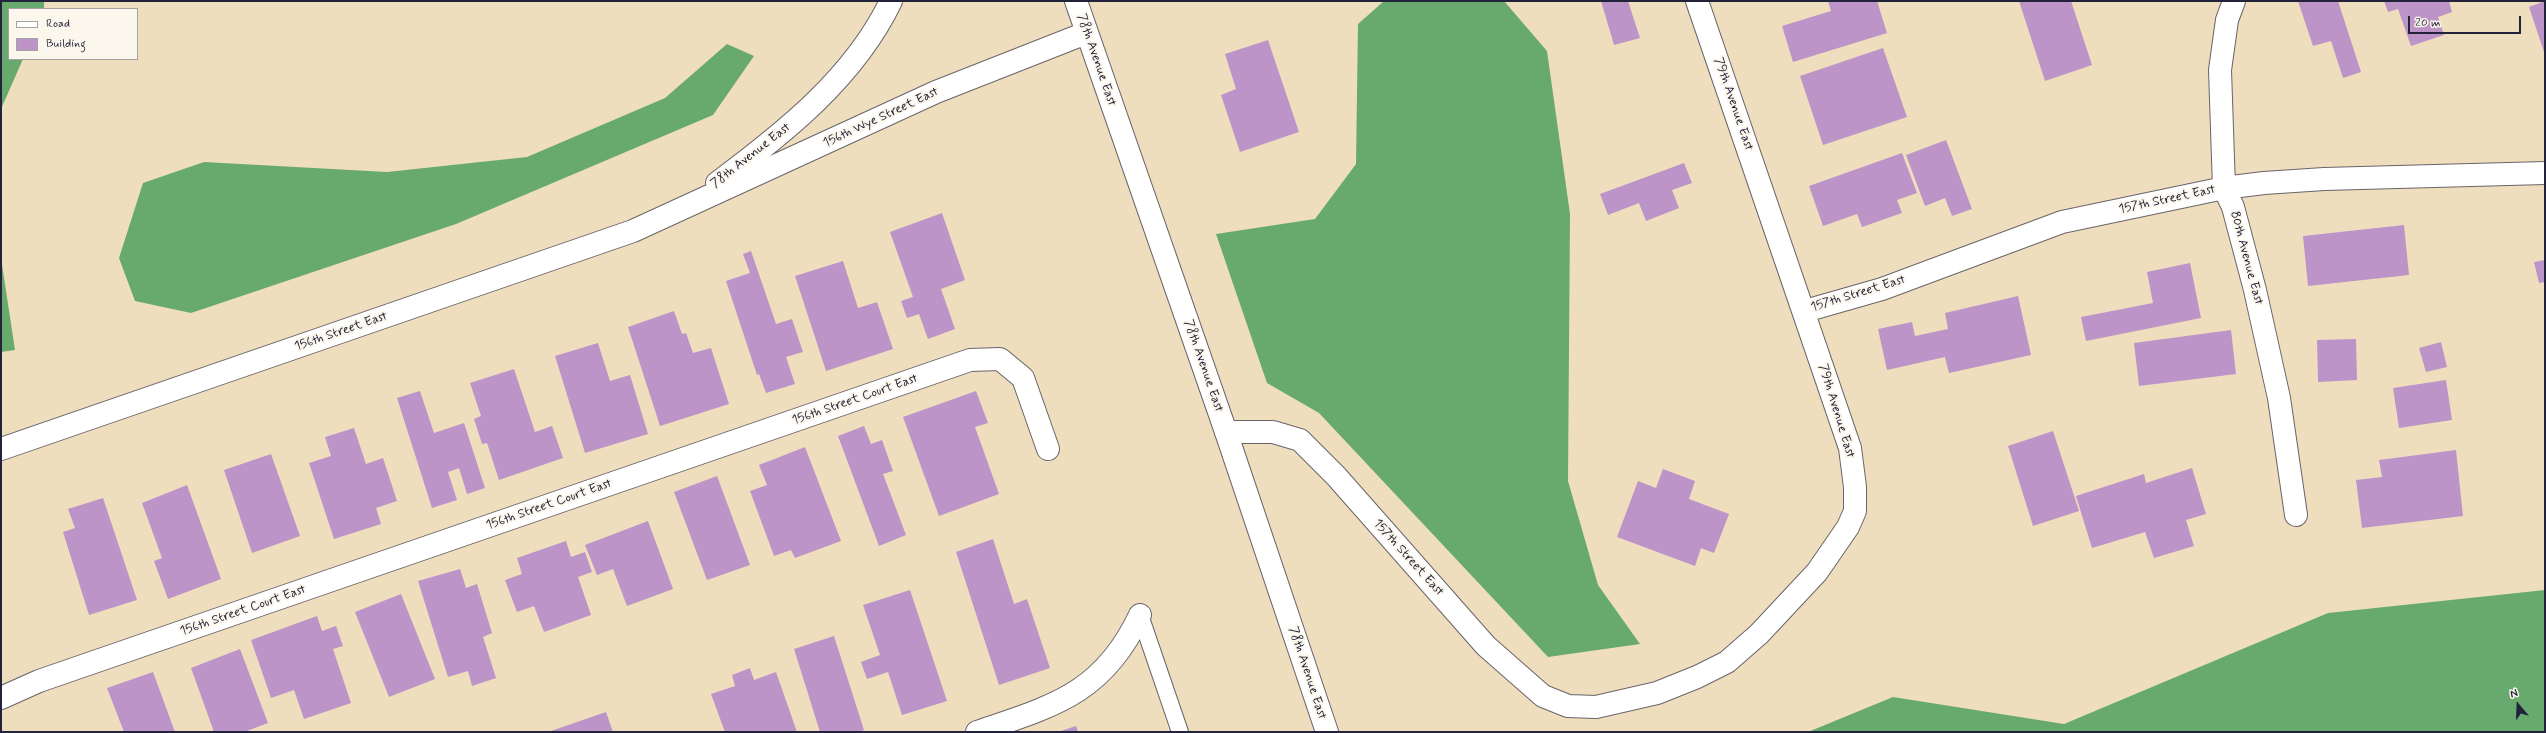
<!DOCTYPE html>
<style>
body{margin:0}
#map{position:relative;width:2546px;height:733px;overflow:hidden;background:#efdebe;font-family:Mynerve,sans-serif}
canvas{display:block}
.frame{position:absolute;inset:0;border:2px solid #22223b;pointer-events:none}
.legend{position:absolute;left:8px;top:8px;width:130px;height:52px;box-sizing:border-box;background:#fbf7ec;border:1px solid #a4a2a5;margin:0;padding:5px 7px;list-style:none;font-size:12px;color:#22223b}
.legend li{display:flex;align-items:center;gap:8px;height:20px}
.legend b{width:20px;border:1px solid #a4a2a5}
.north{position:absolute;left:2498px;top:685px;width:40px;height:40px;-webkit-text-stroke:3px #fbf7ec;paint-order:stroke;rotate:341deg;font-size:11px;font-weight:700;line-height:16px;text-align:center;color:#22223b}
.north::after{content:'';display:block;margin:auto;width:14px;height:18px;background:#22223b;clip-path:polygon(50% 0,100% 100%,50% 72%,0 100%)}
.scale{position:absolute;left:2408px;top:16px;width:113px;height:18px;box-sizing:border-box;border:2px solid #22223b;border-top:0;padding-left:5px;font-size:12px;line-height:14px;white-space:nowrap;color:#22223b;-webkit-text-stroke:3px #fbf7ec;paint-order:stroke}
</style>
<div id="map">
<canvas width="2546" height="733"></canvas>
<div class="frame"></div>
<ul class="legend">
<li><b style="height:5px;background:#fff"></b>Road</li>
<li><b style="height:11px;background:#bc94c7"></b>Building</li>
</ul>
<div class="north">N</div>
<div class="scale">20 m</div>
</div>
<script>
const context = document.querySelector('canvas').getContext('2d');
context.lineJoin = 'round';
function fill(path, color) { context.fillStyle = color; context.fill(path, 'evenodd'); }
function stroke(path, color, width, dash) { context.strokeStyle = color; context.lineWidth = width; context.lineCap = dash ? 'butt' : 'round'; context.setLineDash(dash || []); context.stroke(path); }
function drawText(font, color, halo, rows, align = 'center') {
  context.font = font + ' Mynerve,sans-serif'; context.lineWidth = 4; context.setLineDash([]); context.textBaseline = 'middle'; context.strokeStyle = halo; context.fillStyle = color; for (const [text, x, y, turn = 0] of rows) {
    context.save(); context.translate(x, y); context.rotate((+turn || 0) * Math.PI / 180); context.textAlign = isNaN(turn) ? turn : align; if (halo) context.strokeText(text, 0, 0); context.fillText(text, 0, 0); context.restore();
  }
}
fill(new Path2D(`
 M1,1H44V9H9V59H23L1,109Z
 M1384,1H1504L1547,51L1570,214L1568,481L1598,585L1640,644L1548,657L1319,413L1267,383L1216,234L1315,219L1356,164L1358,24Z
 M727,44L754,56L713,115L456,224L191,313L135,301L119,258L143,183L204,162L387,172L527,157L665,98Z
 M1,258L15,350L1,352Z
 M2545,590V732H1808L1893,697L2064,724L2328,613Z`), '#68aa6e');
fill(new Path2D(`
 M1601,1H1628L1640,38L1614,45Z
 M1828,1H1877L1887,33L1793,62L1782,26L1831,11Z
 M2019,1H2071L2092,65L2045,81Z
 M2298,1H2338L2361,72L2343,78L2331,41L2313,46Z
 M2384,1H2449L2452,12L2438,17L2444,35L2411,46L2398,9L2388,12Z
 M2545,1V55L2529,7Z
 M1268,40L1299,132L1240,152L1221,95L1236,89L1225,54Z
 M1883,48L1907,117L1823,145L1800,76Z
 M1946,140L1972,209L1952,216L1945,198L1925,206L1906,155Z
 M1902,153L1917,193L1897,200L1902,213L1862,227L1857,214L1823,226L1809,186Z
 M1684,163L1692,183L1672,190L1679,208L1646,221L1639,203L1608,215L1600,194Z
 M942,213L965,280L941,289L955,329L928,339L919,314L907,318L901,301L913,297L890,232Z
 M2404,225L2409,275L2308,286L2303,236Z
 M751,251L776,324L792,319L803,352L786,357L795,384L766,393L759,374L757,375L726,281L750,273L743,254Z
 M2545,260V282L2539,283L2534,262Z
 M843,261L858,308L877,302L893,349L826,371L795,276Z
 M2190,263L2201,318L2086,341L2081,317L2153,303L2147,272Z
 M2018,296L2031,355L1949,373L1945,357L1887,370L1878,329L1912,322L1915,336L1948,329L1945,313Z
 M674,311L682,334L686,333L693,353L711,348L729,404L660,426L628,327Z
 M2231,330L2236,374L2139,386L2134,343Z
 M2356,339L2357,380L2318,382L2317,340Z
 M2441,342L2447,367L2426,372L2419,348Z
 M598,343L610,381L630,375L648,434L585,453L555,356Z
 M514,369L535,432L552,426L563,458L499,480L487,443L482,444L474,419L481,416L470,383Z
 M2446,380L2452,420L2399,428L2393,388Z
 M420,391L434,433L464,423L485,488L467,494L459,468L448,472L457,500L432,508L397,398Z
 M976,391L988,423L975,427L999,494L939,516L903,417Z
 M864,426L871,444L882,440L893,471L883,474L906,535L879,546L838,436Z
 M354,428L366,464L383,458L397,501L376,508L381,524L334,539L309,463L331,456L325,437Z
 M2053,431L2079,511L2033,526L2008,446Z
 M805,447L841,541L795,558L791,550L774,556L750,491L767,485L759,465Z
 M2456,450L2463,516L2362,528L2356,480L2382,477L2379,460Z
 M271,454L300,536L252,553L224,470Z
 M2192,468L2206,514L2186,520L2194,546L2154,558L2145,532L2092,548L2076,496L2144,474L2146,483Z
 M1663,469L1695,481L1689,499L1729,514L1714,553L1701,548L1695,566L1617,537L1638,481L1656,488Z
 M717,476L750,565L707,580L674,492Z
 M187,485L221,579L168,599L154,561L162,558L142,503Z
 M103,498L137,600L89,615L63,532L75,528L68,509Z
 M648,521L673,589L627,606L613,569L597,575L585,545Z
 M993,539L1014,604L1027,599L1050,668L999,685L956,552Z
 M566,541L571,557L585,552L592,572L578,577L591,615L544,632L534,606L517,612L505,580L522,574L517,558Z
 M460,569L466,588L477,584L492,633L483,637L496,678L472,686L468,671L448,677L418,581Z
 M910,590L947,701L902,715L888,672L867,679L861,662L880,655L863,605Z
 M401,594L435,679L389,697L355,612Z
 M317,616L322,631L336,626L343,646L333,649L351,703L304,719L294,690L271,698L251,640Z
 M834,636L864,730L859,732H820L794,649Z
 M240,649L268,723L244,732H214L191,668Z
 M750,668L754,680L776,672L797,732H725L711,694L735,686L732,675Z
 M153,672L175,732H124L107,688Z
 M606,712L613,732H548Z
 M1076,726L1078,732H1058Z`), '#bc94c7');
const lane = new Path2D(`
 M1140,615L1180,732`);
const street = new Path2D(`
 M2234,1L2227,20L2220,70L2224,188L2233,207L2255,290L2279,398L2296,515
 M1805,311L1882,289L2062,222L2224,188L2264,183L2324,179L2545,173
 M1226,432H1273L1300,440L1336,476L1486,646L1543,696L1568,706L1596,707L1657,693L1697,677L1727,662L1759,634L1817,572L1848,527L1855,511V487L1850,448L1697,1
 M1,698L39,681L970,360L1000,359L1023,378L1048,449
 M977,732C1053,706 1103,694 1140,615`);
const secondary = new Path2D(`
 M1076,1L1226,432L1327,732
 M717,183C784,133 854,78 891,1
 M1,449L633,231L936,92L1086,33`);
stroke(lane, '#6a6469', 18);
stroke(street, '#6a6469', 24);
stroke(secondary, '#6a6469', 24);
stroke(lane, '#fff', 16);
stroke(street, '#fff', 22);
stroke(secondary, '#fff', 22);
drawText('13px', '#22223b', '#fbf7ec', [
 ["78th Avenue East",1096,60,71],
 ["79th Avenue East",1733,104,71],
 ["156th Wye Street East",881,118,-25],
 ["78th Avenue East",751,156,-38],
 ["157th Street East",2167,200,-12],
 ["80th Avenue East",2246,258,75],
 ["157th Street East",1858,294,-17],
 ["156th Street East",341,332,-19],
 ["78th Avenue East",1203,366,71],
 ["156th Street Court East",855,400,-19],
 ["79th Avenue East",1836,411,73],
 ["156th Street Court East",549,505,-19],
 ["157th Street East",1408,558,48],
 ["156th Street Court East",243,611,-19],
 ["78th Avenue East",1307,673,72]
]);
</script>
